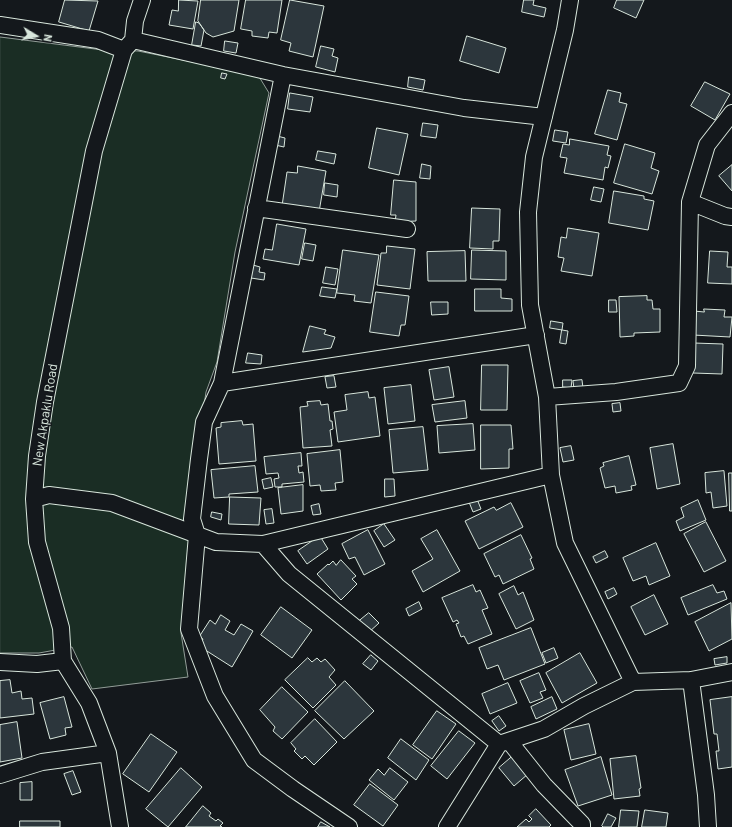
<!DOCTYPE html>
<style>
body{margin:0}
#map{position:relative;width:732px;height:827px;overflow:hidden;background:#14181c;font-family:Barlow,sans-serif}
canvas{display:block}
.north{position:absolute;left:16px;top:16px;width:40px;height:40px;-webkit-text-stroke:3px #14181c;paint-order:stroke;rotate:100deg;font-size:11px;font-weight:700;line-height:16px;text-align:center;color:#d8e6dc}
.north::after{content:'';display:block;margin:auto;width:14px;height:18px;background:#d8e6dc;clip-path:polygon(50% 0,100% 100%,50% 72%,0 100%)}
</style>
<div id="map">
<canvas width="732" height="827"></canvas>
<div class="north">N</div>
</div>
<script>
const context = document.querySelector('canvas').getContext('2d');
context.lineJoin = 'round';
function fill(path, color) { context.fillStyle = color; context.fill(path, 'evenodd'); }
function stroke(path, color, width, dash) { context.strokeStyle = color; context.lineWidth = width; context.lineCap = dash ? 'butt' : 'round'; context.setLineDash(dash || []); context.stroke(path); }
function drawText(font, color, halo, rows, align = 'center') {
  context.font = font + ' Barlow,sans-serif'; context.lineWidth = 3; context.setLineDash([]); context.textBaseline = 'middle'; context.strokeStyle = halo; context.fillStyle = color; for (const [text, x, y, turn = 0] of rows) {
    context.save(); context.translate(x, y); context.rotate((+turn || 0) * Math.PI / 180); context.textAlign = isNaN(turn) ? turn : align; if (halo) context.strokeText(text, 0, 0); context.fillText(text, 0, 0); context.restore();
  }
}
const green = new Path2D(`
 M0,37L103,50L138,51L258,75L269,93L235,252L217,362L206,392L189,506L190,540L181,633L188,677L92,689L72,647L39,653H0Z`);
fill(green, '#1a2d24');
stroke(green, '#939e99', 1);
const building = new Path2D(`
 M65,0L98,1L89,31L59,22Z
 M179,0L198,1L193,29L169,25L172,10L178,11Z
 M201,0H239L234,31L213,37L206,33L198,21Z
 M246,0H282L277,33L269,32L268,38L252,36V31L241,29Z
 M290,0L324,6L313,57L289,51L291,43L281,40Z
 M524,0H534L533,5L546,8L544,17L522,12Z
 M617,0H644L636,18L614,8Z
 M196,22L199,23L204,30L201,46L192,45Z
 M467,36L506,48L499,73L460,61Z
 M225,41L238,43L236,53L224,51Z
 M321,46L334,49L332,56L338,58L335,72L316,67Z
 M222,73L227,74L225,79L221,78Z
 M409,77L425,80L423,90L408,87Z
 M705,82L730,94L715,120L691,106Z
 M608,90L621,93L619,102L627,104L617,140L595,134Z
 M290,93L313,97L310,112L288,109Z
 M423,123L438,125L436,138L421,136Z
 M377,128L408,134L399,175L369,168Z
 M555,130L568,132L566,143L553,141Z
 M277,136L285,138L284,147L275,145Z
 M570,139L609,146L607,155L611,156L608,168L605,167L603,180L564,173L567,158L560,157L563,144L569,145Z
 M625,144L655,153L651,168L659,171L652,194L614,183Z
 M318,151L336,154L334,164L316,160Z
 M422,164L431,166L430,179L420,178Z
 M732,165V191L719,176Z
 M298,166L326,171L319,212L282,206L287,172L297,173Z
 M394,180L416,182V221L395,222L396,215H391Z
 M325,183L338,185L337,197L324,195Z
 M594,187L604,189L601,202L591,200Z
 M614,191L644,196V199L654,201L648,230L609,223Z
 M472,208L500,209L499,241H493V249L470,248Z
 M277,224L306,229L299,265L263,259L265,249L272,250Z
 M568,228L599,233L592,276L561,271L564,258L558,257L561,237L566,238Z
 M305,243L316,245L313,261L302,259Z
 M387,246L415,249L410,289L377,285L381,253H386Z
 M343,250L379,255L371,303L354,301L355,295L337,293Z
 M472,250L506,251V280L471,279Z
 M465,251L466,281H428L427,252Z
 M710,251L728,252L727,267H732V284L708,283Z
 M253,265L260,267L259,272L265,273L264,280L251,278Z
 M326,267L338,269L335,285L323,283Z
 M322,287L337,289L335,298L320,296Z
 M475,289H501V298L512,299V311H475Z
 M376,292L409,296L405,325H401L399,336L370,332Z
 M647,296V300H652L653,309H660V332L634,333V336L620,337L619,297Z
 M609,300H616L617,312H609Z
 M431,302H448V314L432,315Z
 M704,309L725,310L724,317H732L730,337L693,335L694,311L704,312Z
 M551,321L563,323L562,330L550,328Z
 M310,326L326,330L324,334L335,337L331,348L303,352Z
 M562,330L568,331L566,344L560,343Z
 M694,343L723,344L722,374L693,373Z
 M248,353L262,355L261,364L246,363Z
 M482,365H508L507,410H481Z
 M449,367L454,397L434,400L429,370Z
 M334,376L336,387L327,388L325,377Z
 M563,380H572L571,388L563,387Z
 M582,380L583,388L574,389L573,381Z
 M411,385L415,421L388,424L384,388Z
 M368,392L369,398L375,397L380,436L338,442L334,412L347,410L345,395Z
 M320,401L321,405L328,404L330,421H332L333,429L330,430L332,446L303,448L300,407L308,406L307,402Z
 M465,401L467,418L435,422L432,405Z
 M620,403L621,411L613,412L612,404Z
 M242,421L243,425L253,424L256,461L219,464L216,428L221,427V423Z
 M473,424L475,450L439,453L437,426Z
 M481,425H511L513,449H509V468L481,469Z
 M423,427L428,470L393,473L389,430Z
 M673,444L680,484L657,489L650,448Z
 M571,446L574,460L563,462L560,448Z
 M340,450L343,482L335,483L336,490L321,491L320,485L310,486L307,454Z
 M301,453L302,466H298L299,473L303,472L304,482L282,484V487H275L274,479L279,478L278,473L266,474L264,457Z
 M629,456L636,485L631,486L632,490L616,493L615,486L605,488L600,468L604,466L603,463Z
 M255,466L258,492L229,494V497L214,498L211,470Z
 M724,471L727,506L713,508L711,492L706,493L705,473Z
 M729,473H732V511H730Z
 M271,478L273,487L264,489L262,480Z
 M385,479H394L395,496L385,497Z
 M303,485V511L281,514L278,488Z
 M230,497L261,498L259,525L229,524Z
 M477,499L481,509L473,512L469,502Z
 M698,500L706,520L680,531L676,521L684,517L681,508Z
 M511,503L523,527L479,549L465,521L494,507L496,510Z
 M319,504L321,514L313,515L311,506Z
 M272,509L274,523L266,524L264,510Z
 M212,512L222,514L221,520L211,517Z
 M706,522L726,561L704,572L684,534Z
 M384,524L395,540L384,547L374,531Z
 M368,530L385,564L364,575L355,557L349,559L342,544Z
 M437,530L460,571L423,592L412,571L433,559L421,539Z
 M521,535L532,558L530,559L534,569L503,584L499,575L495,577L484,554Z
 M320,536L328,549L307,564L298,551Z
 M656,543L670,576L649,585L646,576L633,581L623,558Z
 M605,551L608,557L596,563L593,557Z
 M341,560L356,576L352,579L357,584L341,600L317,574L328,564L329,565L333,561L336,565Z
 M473,585L476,592L480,590L488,608L482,610L492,634L468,644L464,636L461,637L456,624L459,623L457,620L453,622L442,598Z
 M713,585L717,593L724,591L727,599L688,615L681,598Z
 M514,586L518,595L523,592L534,620L516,629L499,594Z
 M614,588L617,594L608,599L605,592Z
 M654,595L668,624L645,635L631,607Z
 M419,602L422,609L409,616L406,609Z
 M731,603L732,639L709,651L695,622Z
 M281,607L312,630L292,658L261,635Z
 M369,613L379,623L368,633L358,622Z
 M221,615L230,621L225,630L234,635L241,624L253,631L232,667L199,646L203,639L199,637L210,620L215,624Z
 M531,628L545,664L504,680L498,665L487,669L479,648Z
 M554,648L558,658L546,663L542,653Z
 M580,653L597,683L562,703L546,673Z
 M371,655L378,661L371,670L363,664Z
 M727,657V663L715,665L714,659Z
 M308,658L312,662L317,658L321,662L325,659L335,670L329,677L336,685L313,708L285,680Z
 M539,673L546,690L540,692L543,698L530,703L520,681Z
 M10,680L12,693L21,691L22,699L32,698L34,714L0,718V681Z
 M345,681L374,711L344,739L315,711Z
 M508,683L517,703L490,714L482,694Z
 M282,687L308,712L282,739L273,731L275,727L260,710Z
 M64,697L72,727L65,728L66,735L50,739L40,703Z
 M552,697L557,709L536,719L531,707Z
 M732,697V767L718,769L716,751H719L717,734H714L710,700Z
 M437,711L456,724L432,759L413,745Z
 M499,716L506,726L499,731L492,721Z
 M315,719L337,742L314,765L305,756L302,759L294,751L296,749L291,743Z
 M17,722L22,758L0,762V725Z
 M589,724L596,754L571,760L564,730Z
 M459,731L475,743L447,779L431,766Z
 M151,734L177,752L149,792L123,774Z
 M401,739L429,760L416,780L388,758Z
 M513,756L528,774L514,786L499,768Z
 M636,756L641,788L639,789L640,796L614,799L610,759Z
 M601,757L612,795L578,806L565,770Z
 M181,768L202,787L168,827L146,809Z
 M390,768L408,782L394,800L369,780L378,769L384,775Z
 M73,771L81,792L72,795L64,774Z
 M32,782V800H20V783Z
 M370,784L398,805L383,826L354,805Z
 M203,806L211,813L209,816L216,821L218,819L223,823L220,826L222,827H186Z
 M536,809L551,825L549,827H517L526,819L529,822L532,819L529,816Z
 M621,810L639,811L637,827H619Z
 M645,810L668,813L666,827H642Z
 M608,814L616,818L611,827H603L602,826Z
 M20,821H60V827H20Z
 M321,822L330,827H318Z`);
fill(building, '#2c363c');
stroke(building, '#d8e6dc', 1);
const minor = new Path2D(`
 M570,0L565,30L534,157L528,212L530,305L547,397L551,475L565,543L633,682
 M0,25L98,40L124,50
 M133,40L283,75L464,108L544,117
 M283,75L222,383L204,422L199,459L192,519L197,535L189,629L215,696L254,760L293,789L349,827
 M690,202L725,216L732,217
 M256,208L407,229
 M222,383L536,335
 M547,397L616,392L679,383L687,366L690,202L707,145L732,113
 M34,499L49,495L112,503L216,542L263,544L289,574L499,744
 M263,544L551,475
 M0,662L37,664L63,661
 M691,680L706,795L708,827
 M509,741L544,785L582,824V827
 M0,775L42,762L108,753
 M120,827L108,753L89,703L63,661L61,628L37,542L34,499L37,456L45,402L94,151L124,50L133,40L135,21L142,0
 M447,827L499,744L544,729L584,706L633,682L691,680L732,672`);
stroke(minor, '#d8e6dc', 18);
stroke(minor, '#14181c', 16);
drawText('13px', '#d8e6dc', '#14181c', [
 ["New Akpaklu Road",45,415,-81]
]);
</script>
